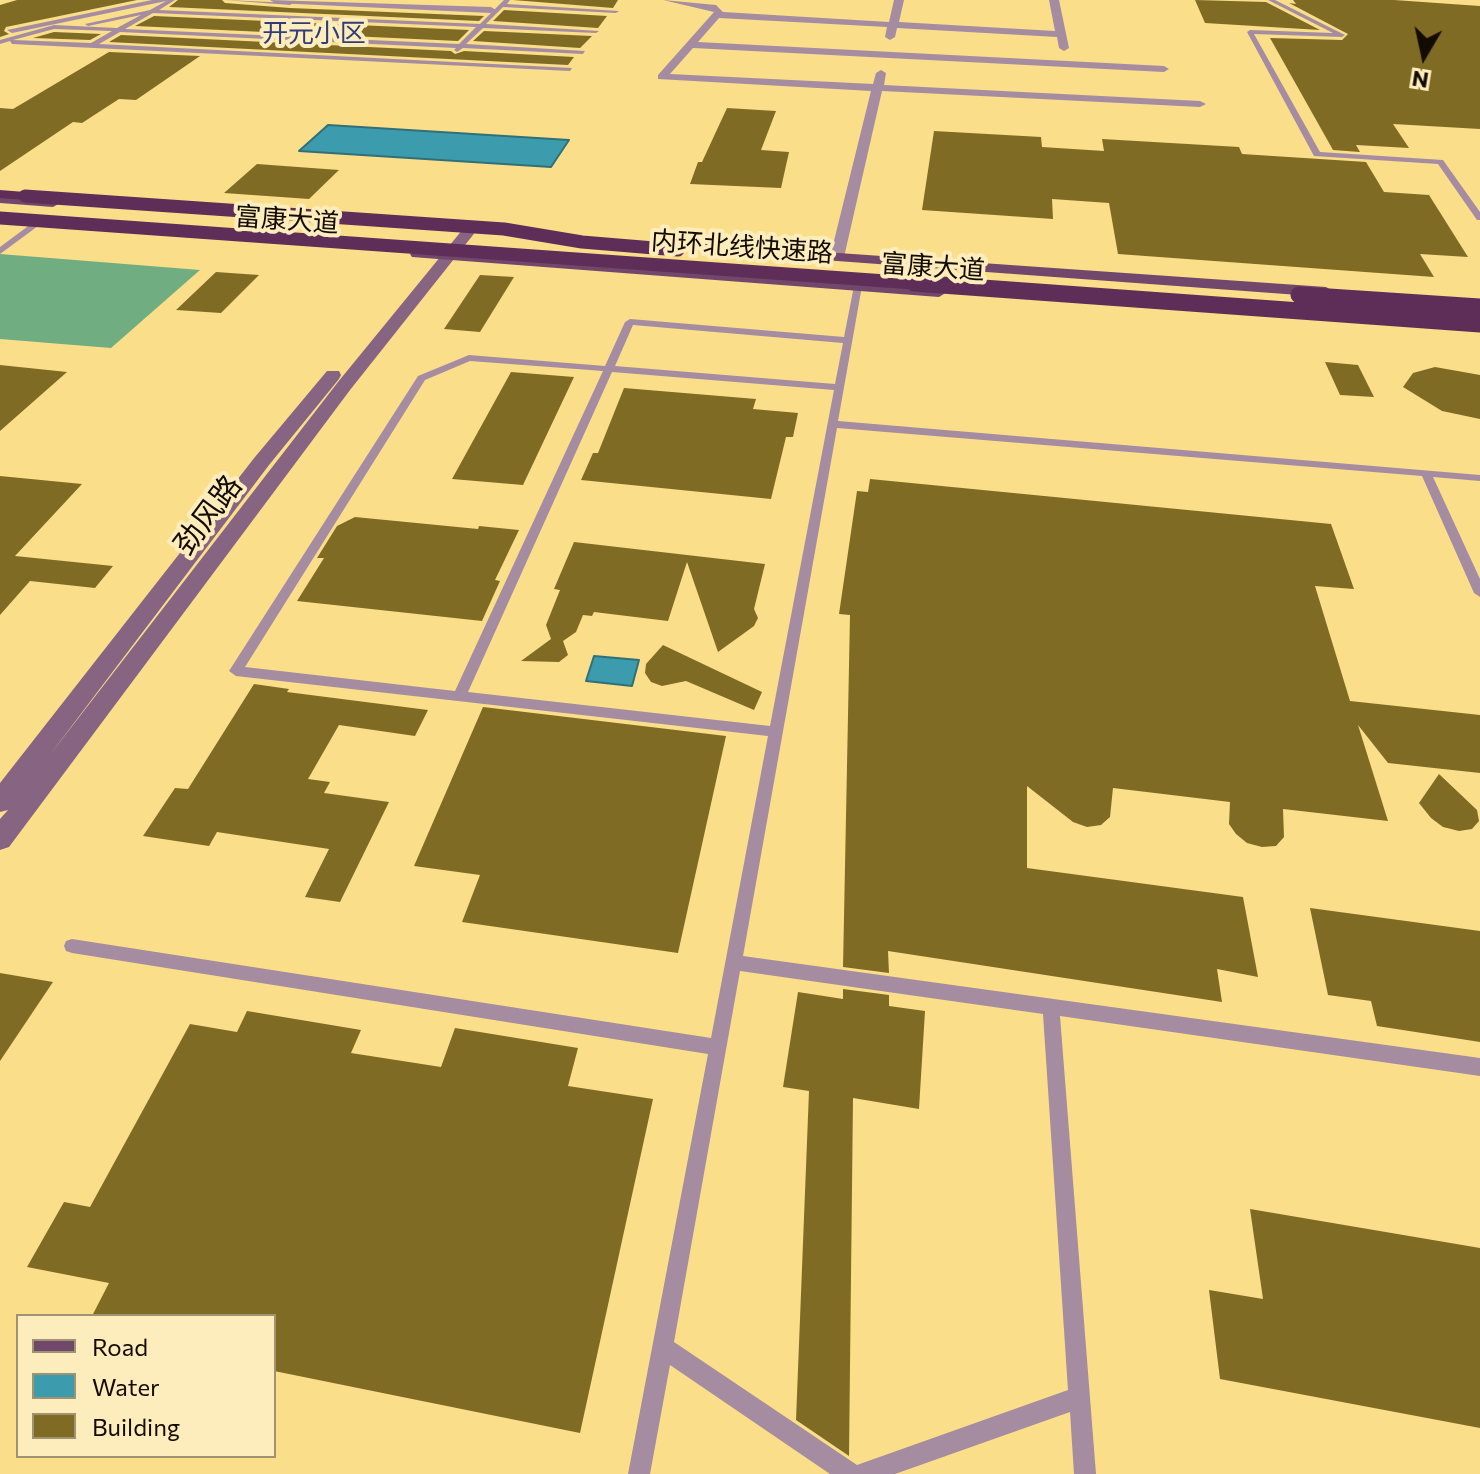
<!DOCTYPE html>
<meta charset="utf-8">
<style>
body{margin:0}
#map{position:relative;width:1480px;height:1474px;overflow:hidden;background:#fade8a;font-family:Commissioner,sans-serif}
canvas{display:block}
.legend{position:absolute;left:16px;top:1314px;width:260px;height:144px;box-sizing:border-box;background:#fdedbc;border:2px solid #9f9371;margin:0;padding:10px 14px;list-style:none;font-size:24px;color:#130b00}
.legend li{display:flex;align-items:center;gap:16px;height:40px}
.legend b{width:40px;border:2px solid #9f9371}
.north{position:absolute;left:1384px;top:16px;width:80px;height:80px;-webkit-text-stroke:6px #fdedbc;paint-order:stroke;rotate:189deg;font-size:22px;font-weight:700;line-height:32px;text-align:center;color:#130b00}
.north::after{content:'';display:block;margin:auto;width:28px;height:36px;background:#130b00;clip-path:polygon(50% 0,100% 100%,50% 72%,0 100%)}
</style>
<div id="map">
<canvas width="1480" height="1474"></canvas>
<ul class="legend">
<li><b style="height:10px;background:#72476c"></b>Road</li>
<li><b style="height:22px;background:#3c9cad"></b>Water</li>
<li><b style="height:22px;background:#806b25"></b>Building</li>
</ul>
<div class="north">N</div>
</div>
<script>
const context = document.querySelector('canvas').getContext('2d');
context.lineJoin = 'round';
function fill(path, color) { context.fillStyle = color; context.fill(path, 'evenodd'); }
function stroke(path, color, width, dash) { context.strokeStyle = color; context.lineWidth = width; context.lineCap = dash ? 'butt' : 'round'; context.setLineDash(dash || []); context.stroke(path); }
function drawText(font, color, halo, rows, align = 'center') {
  context.font = font + ' Commissioner,"Noto Sans SC",sans-serif'; context.lineWidth = 8; context.setLineDash([]); context.textBaseline = 'middle'; context.strokeStyle = halo; context.fillStyle = color; for (const [text, x, y, turn = 0] of rows) {
    context.save(); context.translate(x, y); context.rotate((+turn || 0) * Math.PI / 180); context.textAlign = isNaN(turn) ? turn : align; if (halo) context.strokeText(text, 0, 0); context.fillText(text, 0, 0); context.restore();
  }
}
fill(new Path2D(`
 M0,254L200,270L111,348L0,339Z`), '#70ad80');
const water = new Path2D(`
 M328,125L569,140L551,167L299,151Z
 M594,656L639,660L632,686L586,681Z`);
fill(water, '#3c9cad');
stroke(water, '#307079', 2);
fill(new Path2D(`
 M17,0H137L6,27L4,31L9,34L0,37V5Z
 M178,0H222L225,3L290,8L484,16L479,21L169,7Z
 M513,0H618L613,8Z
 M1195,0L1266,2L1320,30L1205,23Z
 M1293,0H1394L1480,6V129L1393,124L1409,148L1356,145L1360,152L1333,150L1270,38L1342,40L1348,34L1289,3L1296,4Z
 M504,10L607,16L598,28L493,21Z
 M154,16L469,30L458,41L135,26Z
 M484,31L592,36L580,48L473,41Z
 M54,32L101,34L90,40L33,38Z
 M121,35L451,51L455,54L464,51L574,57L568,65L109,42Z
 M109,52L200,56L136,100L119,99L82,123L73,122L0,171V108L13,109Z
 M727,108L776,111L761,150L789,152L781,188L690,184L698,162H702Z
 M934,131L1041,137L1042,147L1104,151L1102,139L1239,147L1242,154L1366,162L1384,192L1429,195L1468,257L1420,254L1434,277L1118,254L1109,203L1052,199L1053,219L922,210Z
 M257,164L339,170L309,199L224,193Z
 M216,272L259,275L221,313L176,310Z
 M480,275L514,277L480,332L444,329Z
 M1325,362L1358,365L1374,397L1340,395Z
 M0,365L67,372L0,431Z
 M1435,367L1480,375V419L1442,411L1403,387L1413,373Z
 M511,372L574,377L523,485L452,479Z
 M624,388L756,399L753,409L798,413L793,437H786L771,499L581,480L593,453H598Z
 M0,476L82,484L15,556L113,566L95,588L30,581L0,615Z
 M870,479L1331,524L1354,589L1315,586L1350,701L1480,715V773L1388,763L1358,725L1388,821L1283,809L1284,837L1276,846L1262,847L1247,843L1236,834L1229,824L1230,802L1113,788L1110,817L1101,825L1087,827L1073,822L1027,786V868L1243,897L1258,977L1217,969L1222,1002L888,951L889,973L843,967L850,615L839,614L857,491L868,492Z
 M355,517L478,529L479,526L519,530L495,580L500,581L482,621L297,601L324,558H317L337,526Z
 M574,542L765,564L754,609L758,618L754,626L718,652L687,562L668,621L594,612L592,616L583,615L576,632L563,641L568,655L559,662L521,661L551,639L546,625L560,590L554,589Z
 M663,645L762,692L754,710L686,681L662,686L651,682L645,673L646,664Z
 M254,684L289,689L287,692L428,710L415,736L339,725L308,779L330,782L324,793L389,802L340,902L305,897L329,849L217,832L209,846L143,836L175,788L188,789Z
 M483,707L726,736L678,953L462,922L480,875L414,866Z
 M1439,774L1477,810L1479,821L1472,829L1459,831L1443,827L1431,818L1419,803Z
 M1310,908L1480,931V1042L1377,1026L1371,1001L1328,995Z
 M0,973L53,982L0,1061Z
 M843,989L889,995V1006L925,1011L919,1109L853,1098L849,1456L796,1420L809,1091L783,1087L798,992L843,999Z
 M247,1011L361,1030L351,1053L441,1067L455,1028L578,1048L568,1086L653,1099L580,1433L274,1371V1316H92L109,1283L27,1267L64,1202L90,1207L190,1024L237,1032Z
 M1250,1209L1480,1248V1428L1220,1379L1209,1290L1263,1299Z`), '#806b25');
fill(new Path2D(`
 M168,0H175L159,10L480,24L504,0H510L507,4L619,11L616,13L503,7L486,24L599,31L596,33L483,28L466,44L585,51L583,54L463,48L457,52L454,50L456,48L120,32L99,44L572,68L570,71L12,44L10,41L0,44V40L54,25L117,28L141,15L88,26L85,24L150,10ZM153,13L476,27L459,44L125,29ZM54,29L112,31L91,43L13,40Z
 M225,0L293,3L290,5Z
 M1268,0H1275L1345,35L1342,37L1254,34L1320,152L1443,160L1480,212V220H1477L1438,164L1314,156L1247,32L1250,30L1333,33Z
 M31,224L38,226L0,254V247Z
 M858,283L862,286L838,421L1480,475V481L1433,477L1480,579V597L1474,593L1422,476L837,428L743,956L1480,1058V1076L1060,1016L1096,1474H1074L1070,1412L895,1474H830L670,1365L650,1474H628L708,1054L72,953L66,951L64,946L66,941L72,939L711,1038L768,736L236,676L229,671L418,376L469,355L605,366L625,322L630,319L844,337L854,286ZM633,325L843,343L835,384L615,366ZM470,361L603,371L455,691L245,667L425,380ZM612,372L834,390L770,726L468,692ZM740,971L1043,1014L1068,1390L857,1465L674,1342Z`), '#a58ca1');
fill(new Path2D(`
 M152,0H171L12,33L7,30Z
 M270,0L491,7L496,10L491,13L275,3Z
 M663,0L716,5L723,12L889,22L894,0H904L899,22L1055,31L1049,0H1059L1069,48L1064,51L1059,48L1057,37L897,28L895,37L890,40L885,37L887,27L719,18L698,42L1164,66L1169,69L1164,72L693,48L670,74L873,84L876,73L881,70L886,73L884,85L1200,101L1206,104L1200,107L882,91L844,257L837,261L830,257L871,91L658,79V75L714,12Z`), '#a58ca1');
fill(new Path2D(`
 M468,228L475,232L473,235L350,390L9,847L0,850V819L8,810L0,812V783L255,457L327,371H339L341,375L339,379L269,465L49,756L338,382L463,229Z`), '#876482');
fill(new Path2D(`
 M0,195L53,199L60,203L53,207L0,203Z
 M652,240L1326,287L1334,292L1326,297L647,247L645,244Z
 M417,250L939,287L947,292L939,297L412,257L410,254Z`), '#72476c');
fill(new Path2D(`
 M0,190L25,192L32,196L25,200L0,198Z`), '#5e2e59');
stroke(new Path2D(`
 M25,196L504,229L582,242L678,250
 M0,218L942,285`), '#5e2e59', 13);
stroke(new Path2D(`
 M914,283L1480,324
 M1299,295L1480,307`), '#5e2e59', 17);
drawText('26px', '#303c77', '#fdedbc', [
 ["开元小区",314,33]
]);
drawText('26px', '#130b00', '#fdedbc', [
 ["富康大道",287,220,4],
 ["内环北线快速路",742,247,4],
 ["富康大道",933,267,4]
]);
drawText('30px', '#130b00', '#fdedbc', [
 ["劲风路",208,515,-53]
]);
</script>
